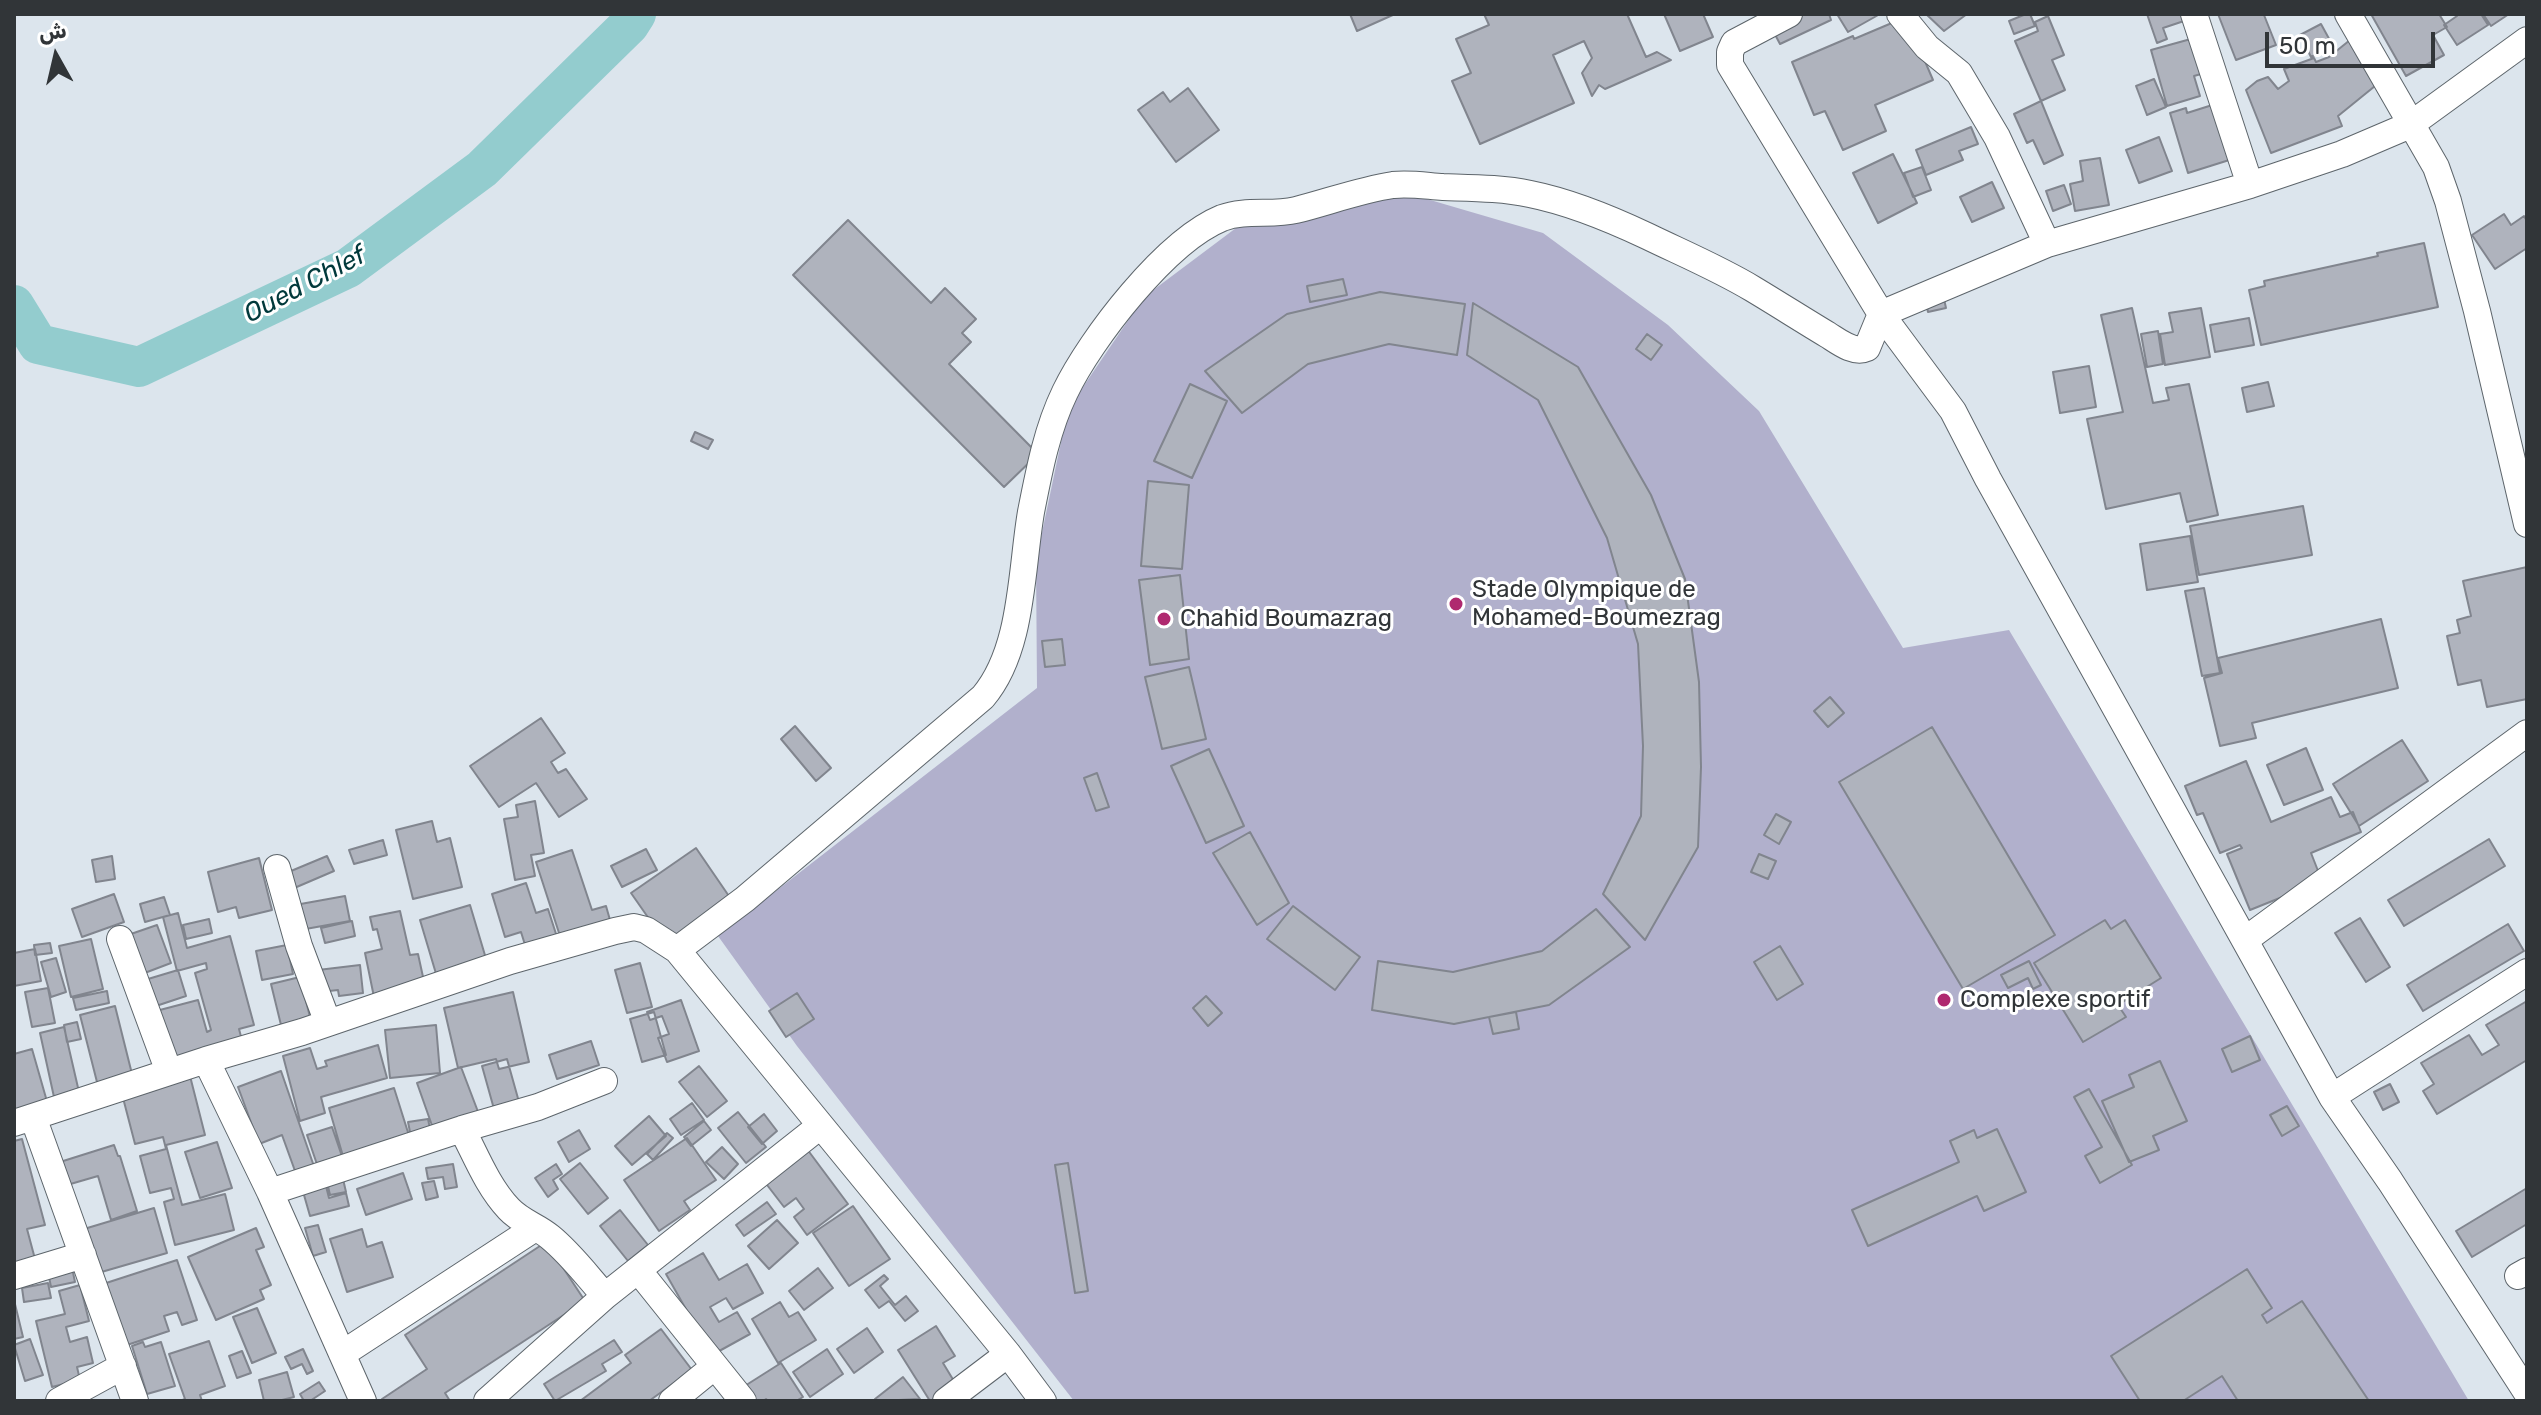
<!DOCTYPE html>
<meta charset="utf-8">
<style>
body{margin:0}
#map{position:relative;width:2541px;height:1415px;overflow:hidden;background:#dce5ed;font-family:Rubik,"Noto Naskh Arabic",sans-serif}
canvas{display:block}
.frame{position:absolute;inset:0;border:16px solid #313538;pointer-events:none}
.north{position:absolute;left:16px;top:16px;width:80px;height:80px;-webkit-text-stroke:6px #fff;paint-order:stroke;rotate:352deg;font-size:22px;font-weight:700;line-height:32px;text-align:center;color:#313538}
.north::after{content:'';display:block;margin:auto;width:28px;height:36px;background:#313538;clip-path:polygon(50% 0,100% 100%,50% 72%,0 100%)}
.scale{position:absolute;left:2265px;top:32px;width:170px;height:36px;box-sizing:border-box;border:4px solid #313538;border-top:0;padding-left:10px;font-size:24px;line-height:28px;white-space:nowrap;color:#313538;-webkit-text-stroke:6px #fff;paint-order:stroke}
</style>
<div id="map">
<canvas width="2541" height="1415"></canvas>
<div class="frame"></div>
<div class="north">ش</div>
<div class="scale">50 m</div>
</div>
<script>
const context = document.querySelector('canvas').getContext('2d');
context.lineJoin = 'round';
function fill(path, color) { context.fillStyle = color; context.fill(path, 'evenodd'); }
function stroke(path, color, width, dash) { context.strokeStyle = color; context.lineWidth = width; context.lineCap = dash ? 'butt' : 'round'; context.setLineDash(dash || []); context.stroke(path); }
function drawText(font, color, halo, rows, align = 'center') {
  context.font = font + ' Rubik,sans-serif'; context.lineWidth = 6; context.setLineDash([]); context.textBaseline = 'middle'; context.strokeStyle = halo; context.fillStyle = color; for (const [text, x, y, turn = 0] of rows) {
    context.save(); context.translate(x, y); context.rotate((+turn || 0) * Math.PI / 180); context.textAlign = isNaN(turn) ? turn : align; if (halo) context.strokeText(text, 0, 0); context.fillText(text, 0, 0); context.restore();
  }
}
fill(new Path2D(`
 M1396,190L1543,233L1668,325L1759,411L1903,648L2009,630L2469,1401H1074L797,1046L718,936L1037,688L1036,561L1068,409L1144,297L1236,228Z`), '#b1b0cc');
stroke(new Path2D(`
 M14,305L38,344L139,367L348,268L482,169L629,25L636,14`), '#93ccce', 40);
const building = new Path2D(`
 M1350,14H1395L1357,31Z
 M1484,14H1627L1646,57L1657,52L1671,60L1605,89L1599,85L1592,96L1582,73L1592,58L1584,41L1553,55L1574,103L1480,144L1452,81L1471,73L1456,39L1489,25Z
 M1664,14H1703L1713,37L1680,51Z
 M1794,14H1829L1831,20L1780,44L1770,25Z
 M1837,14H1880L1848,32Z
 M1926,14H1967L1944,31Z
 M2026,14H2030L2035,26L2014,34L2009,21Z
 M2147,14H2192L2193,18L2163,28L2167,39L2157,43Z
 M2218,14H2267L2264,15L2276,45L2236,60Z
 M2371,14H2439L2447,27L2433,35L2444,55L2406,76Z
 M2456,14H2481L2488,25L2457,45L2444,25L2457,16Z
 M2483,14H2509L2491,26Z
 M2048,16L2064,55L2052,60L2065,90L2041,101L2015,41L2038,31L2035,22Z
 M1906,17L1933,80L1875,105L1886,131L1843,150L1825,111L1814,115L1792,62L1853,36L1854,39Z
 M2321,24L2333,46L2311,57L2300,35Z
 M2198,37L2208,72L2194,76L2200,96L2167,106L2151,50Z
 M2350,40L2375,86L2338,116L2342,126L2271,153L2246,90L2257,81L2268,77L2278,89L2289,81L2284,69L2314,58L2316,62L2329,57Z
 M2154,79L2166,107L2147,115L2136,86Z
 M1188,88L1219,130L1176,162L1138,110L1163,92L1170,102Z
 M2041,101L2063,155L2044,164L2033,140L2027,143L2014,114Z
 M2225,101L2242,156L2188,173L2170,113L2186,108L2187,113Z
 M1971,127L1978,144L1959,151L1963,160L1926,175L1916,150Z
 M2159,137L2172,171L2139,183L2126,150Z
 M1893,154L1917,203L1878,223L1853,173Z
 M2100,158L2109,205L2075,211L2070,184L2083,181L2080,161Z
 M1922,167L1931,190L1913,197L1904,173Z
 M1992,182L2004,208L1972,222L1960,197Z
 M2064,185L2071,204L2053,211L2046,191Z
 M2504,214L2511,225L2524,216L2527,221V248L2495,269L2472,235Z
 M848,220L931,303L945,288L976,319L962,333L971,342L949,364L1038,454L1004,487L793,275Z
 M2424,243L2438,307L2261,345L2249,290L2265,286L2264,281L2378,256L2377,253Z
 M1343,279L1347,295L1310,302L1307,286Z
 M1942,290L1946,308L1928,312L1924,295Z
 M1380,292L1465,304L1457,355L1389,344L1308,364L1242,413L1205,371L1287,314Z
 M1473,303L1578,367L1651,495L1685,579L1699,682L1701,767L1698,847L1645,940L1603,894L1641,816L1643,746L1638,644L1607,538L1538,400L1467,355Z
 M2132,308L2153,403L2169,400L2166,388L2189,384L2218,515L2187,522L2180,493L2106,509L2087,419L2123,412L2101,315Z
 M2201,308L2210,357L2165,365L2160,334L2173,332L2169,313Z
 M2249,318L2254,345L2215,352L2210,325Z
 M2158,331L2163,364L2147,367L2141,334Z
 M1647,334L1662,345L1651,360L1636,349Z
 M2089,366L2096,407L2060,413L2053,372Z
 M2268,382L2274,406L2247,412L2242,388Z
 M1190,384L1227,401L1192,478L1154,461Z
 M695,432L713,440L708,449L691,441Z
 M1148,481L1189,485L1182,569L1141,566Z
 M2303,506L2312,555L2199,575L2190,526Z
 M2190,536L2198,582L2147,590L2140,544Z
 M2527,567V699L2487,707L2481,680L2458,685L2447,636L2460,633L2457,620L2471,616L2463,581Z
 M1180,575L1189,659L1150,665L1139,580Z
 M2204,588L2220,673L2202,676L2185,591Z
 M2381,619L2398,688L2252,723L2256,738L2220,746L2204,678L2222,673L2218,658Z
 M1062,639L1065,665L1045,667L1042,641Z
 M1189,667L1206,739L1162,749L1145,677Z
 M1830,697L1844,713L1828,727L1814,711Z
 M541,718L565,753L551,762L558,773L566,769L587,799L559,817L536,783L499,807L470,766Z
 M795,726L831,768L816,781L781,739Z
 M1932,727L2055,935L1963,989L1839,782Z
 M2402,740L2428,781L2359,826L2333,784Z
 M2306,748L2323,790L2284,805L2267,765Z
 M1209,749L1244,826L1206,843L1171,766Z
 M2246,761L2271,822L2331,797L2340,817L2353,812L2361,832L2311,853L2322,881L2250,910L2227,854L2242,848L2240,845L2220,853L2203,813L2197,815L2185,786Z
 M1097,773L1109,807L1096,811L1084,778Z
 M535,801L544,853L531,855L535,876L515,880L504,819L518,817L516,805Z
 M1776,814L1791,822L1779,844L1764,835Z
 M432,821L437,842L450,838L462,887L413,899L396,830Z
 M1250,832L1289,903L1257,925L1213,853Z
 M2489,839L2505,866L2404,926L2388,900Z
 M383,840L387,855L354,864L349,850Z
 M696,848L733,902L668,946L631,893Z
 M646,849L657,870L622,887L611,866Z
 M572,850L592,910L606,906L610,920L560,936L536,862Z
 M1759,854L1776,861L1768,879L1751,872Z
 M112,856L115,879L96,882L92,860Z
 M327,856L334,871L285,892L279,876Z
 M259,858L272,910L239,918L236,907L218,912L208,872Z
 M526,883L536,913L548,909L557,937L526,948L521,932L505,937L492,894Z
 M114,894L124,922L82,937L72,909Z
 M345,896L350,921L300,930L295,905Z
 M164,897L170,915L145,922L140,904Z
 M470,905L487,962L437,977L420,920Z
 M1293,906L1360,957L1335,990L1267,939Z
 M1596,909L1630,947L1549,1005L1454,1024L1372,1010L1378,961L1453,972L1542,951Z
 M400,911L410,955L418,954L425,986L374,997L365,953L382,949L377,929L373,930L370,917Z
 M178,913L187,948L230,936L254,1025L239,1029L243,1044L170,1063L156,1011L198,1000L207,1032L211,1030L195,973L207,969L206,963L177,971L163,917Z
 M2360,918L2390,967L2366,982L2335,933Z
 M209,919L212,933L186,939L183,925Z
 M2105,920L2111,929L2125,920L2161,978L2118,1005L2126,1017L2083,1042L2034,963Z
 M352,921L355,936L325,943L321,928Z
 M2508,924L2524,951L2423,1011L2407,985Z
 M157,925L171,963L142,974L128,935Z
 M91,939L103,989L71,997L59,946Z
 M50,943L52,953L35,955L34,945Z
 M287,945L293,974L262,980L256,951Z
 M1780,946L1803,984L1777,1000L1754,962Z
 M35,949L41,981L14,986V953Z
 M56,958L66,992L51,997L41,962Z
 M2029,961L2041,985L2033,989L2028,978L2008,988L2001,975Z
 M640,963L652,1007L627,1013L615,970Z
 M360,965L363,993L339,996L338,990L320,992L318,970Z
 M178,970L186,996L156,1006L148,979Z
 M300,977L310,1017L281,1025L271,984Z
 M48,988L55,1023L32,1027L25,992Z
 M107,991L109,1003L76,1010L73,998Z
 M513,992L529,1062L499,1069L496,1059L458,1068L444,1008Z
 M797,993L814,1019L786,1037L769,1011Z
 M1206,996L1222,1013L1208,1026L1193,1008Z
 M681,1000L699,1051L667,1062L658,1038L669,1034L662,1016L650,1020L647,1012Z
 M2527,1001V1060L2437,1114L2423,1091L2434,1084L2421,1063L2469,1035L2482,1055L2499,1045L2486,1025Z
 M115,1006L133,1078L98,1086L80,1015Z
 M654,1012L666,1055L642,1062L630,1019Z
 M1516,1012L1519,1029L1493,1034L1489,1017Z
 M77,1022L81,1039L67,1042L64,1025Z
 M436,1025L440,1073L390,1078L385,1030Z
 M64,1027L79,1092L54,1097L40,1033Z
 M2250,1036L2260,1060L2232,1072L2222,1049Z
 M591,1041L599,1065L557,1079L549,1055Z
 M378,1045L387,1078L321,1097L325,1113L300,1121L283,1056L310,1048L317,1069L327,1066L325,1061Z
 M32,1049L50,1112L14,1123V1054Z
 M507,1059L519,1102L494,1109L482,1066Z
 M2160,1061L2187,1121L2153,1136L2159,1150L2129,1162L2102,1101L2134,1087L2129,1075Z
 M699,1066L727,1101L707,1117L679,1082Z
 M461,1067L480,1117L435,1134L417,1083Z
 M281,1071L317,1175L299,1182L282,1135L259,1144L238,1087Z
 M190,1076L205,1135L166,1145L182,1205L225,1194L234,1230L175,1245L164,1202L174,1199L171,1188L150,1193L140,1156L166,1149L163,1137L135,1144L122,1094Z
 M2390,1084L2399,1102L2383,1110L2374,1092Z
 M394,1088L412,1145L347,1170L329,1108Z
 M2089,1089L2132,1165L2100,1183L2085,1156L2102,1147L2074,1097Z
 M692,1103L704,1120L681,1135L670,1119Z
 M2287,1106L2299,1126L2282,1136L2270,1115Z
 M738,1112L766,1147L746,1163L718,1128Z
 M764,1114L777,1131L762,1144L748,1127Z
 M649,1116L666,1136L632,1165L615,1146Z
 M428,1119L433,1143L413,1147L408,1122Z
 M704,1121L711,1130L691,1146L684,1137Z
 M332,1127L347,1171L322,1179L307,1135Z
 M1997,1129L2026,1192L1984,1211L1977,1196L1868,1246L1852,1210L1959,1162L1950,1141L1974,1130L1977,1138Z
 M579,1130L590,1149L569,1162L558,1142Z
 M667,1133L673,1138L653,1160L647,1154Z
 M687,1138L716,1180L684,1201L690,1210L659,1231L624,1180Z
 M22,1139L45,1225L27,1229L39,1274L14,1280V1141Z
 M217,1142L232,1188L200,1198L185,1152Z
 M114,1145L118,1156H120L137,1211L111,1220L98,1176L67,1185L60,1162Z
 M722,1147L738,1164L724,1179L706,1162Z
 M807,1149L848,1204L807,1235L794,1217L804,1209L796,1198L784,1207L764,1181Z
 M580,1163L608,1198L588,1214L560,1179Z
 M1068,1163L1088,1291L1075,1293L1055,1165Z
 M453,1164L457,1187L445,1189L443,1177L428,1179L426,1168Z
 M556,1164L562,1174L553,1180L558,1189L548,1197L535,1178Z
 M403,1173L412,1199L366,1215L357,1189Z
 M343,1179L346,1192L330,1195L327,1182Z
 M434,1181L438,1197L426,1200L422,1183Z
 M325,1182L329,1198L346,1193L349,1206L310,1216L302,1188Z
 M2527,1188V1224L2472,1257L2456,1231Z
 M767,1202L776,1214L744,1236L736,1225Z
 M853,1206L890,1259L849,1286L813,1233Z
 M154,1208L167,1253L98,1273L84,1229Z
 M620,1210L648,1245L628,1261L600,1226Z
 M777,1220L798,1243L769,1269L748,1246Z
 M318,1225L326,1252L313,1256L305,1228Z
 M256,1228L264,1247L256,1250L271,1285L260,1290L264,1299L216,1320L188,1257Z
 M362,1229L367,1247L382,1242L393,1277L347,1292L330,1239Z
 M546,1242L585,1301L445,1393L450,1401H384L382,1399L427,1369L405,1335Z
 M703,1253L719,1280L747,1264L763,1293L733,1309L726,1298L710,1307L719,1322L737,1312L750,1334L712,1355L666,1274Z
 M177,1260L197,1320L182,1325L177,1312L164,1316L169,1331L124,1346L103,1284Z
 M71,1263L75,1282L51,1287L47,1267Z
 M818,1268L833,1288L804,1310L789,1291Z
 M2247,1269L2272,1308L2262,1315L2267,1323L2302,1301L2369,1401H2238L2222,1376L2183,1401H2140L2111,1356Z
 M884,1275L888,1279L880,1286L895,1305L906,1296L918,1311L905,1321L889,1301L879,1308L865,1290Z
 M48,1283L51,1298L24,1302L22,1288Z
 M80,1285L89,1321L66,1327L70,1342L87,1337L93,1363L77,1367L80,1380L52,1387L36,1321L65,1314L59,1291Z
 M14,1300L23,1337L14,1339Z
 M780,1302L789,1317L798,1312L816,1340L778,1363L752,1319Z
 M257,1308L276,1353L252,1363L233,1317Z
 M936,1326L955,1356L943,1363L960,1391L945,1401H930L898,1350Z
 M867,1328L883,1352L854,1373L837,1349Z
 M661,1329L692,1370L649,1401H580L631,1363L625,1355Z
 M30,1339L43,1375L25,1381L14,1345Z
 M614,1340L622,1352L602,1364L606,1371L555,1401L544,1384Z
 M209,1341L225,1386L200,1395L202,1401H180L185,1399L169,1354Z
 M143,1342L145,1347L161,1342L175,1386L147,1394L132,1346Z
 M303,1349L313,1371L307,1374L302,1364L291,1369L285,1357Z
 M827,1349L843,1374L810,1397L793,1372Z
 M242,1351L251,1373L237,1378L229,1356Z
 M781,1363L803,1397L796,1401H768L766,1399L763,1401H748L740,1389Z
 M287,1372L294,1397L278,1401H264L259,1380Z
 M903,1377L920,1399L877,1401L875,1399Z
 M319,1382L325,1391L310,1401H304L300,1394Z`);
fill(building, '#afb3bd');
stroke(building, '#81858e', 2);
const minor = new Path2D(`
 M1900,14L1927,47L1959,73L1997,137L2047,244
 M2194,14L2250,185
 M2348,14L2436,167L2448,201L2477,311L2527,524
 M2527,40L2410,125L2342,154L2250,185L2047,244L1881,314L1953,411L1988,479L2332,1097L2390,1181L2527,1393
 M277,868L299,946L328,1023
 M120,939L169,1072
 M2245,940L2527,733
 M677,950L745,899L983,697C1023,650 1021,570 1031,512C1039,471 1047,429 1065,392C1091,338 1166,241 1222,218C1246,209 1272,216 1296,210C1328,202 1360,190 1393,185C1409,183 1427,186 1443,187C1472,188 1502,188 1530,194C1570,202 1611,219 1647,236C1682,253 1720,269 1753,289C1778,304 1803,320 1828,335C1839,342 1854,354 1867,348L1881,314L1730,65V52L1734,43L1789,14
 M206,1060L270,1192L363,1401
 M2332,1097L2527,972
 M33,1117L135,1401
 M14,1123L206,1060L302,1032L510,961L615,931L634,927L646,930L677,950L1008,1354L1043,1401
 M462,1129C476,1156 488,1187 509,1209C521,1222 537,1226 550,1237C571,1254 587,1276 605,1296
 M270,1192L462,1129L538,1107L604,1081
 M638,1270L743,1401
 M14,1276L83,1255
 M2518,1276L2527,1271
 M342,1354L535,1228
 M59,1401L123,1366
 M487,1401L605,1296L820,1126
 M672,1401L715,1366
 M946,1401L1008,1354`);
stroke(minor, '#5d656b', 28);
stroke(minor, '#fff', 26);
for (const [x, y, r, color] of [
 [1456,604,8,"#af296f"],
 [1164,619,8,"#af296f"],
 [1944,1000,8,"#af296f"]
]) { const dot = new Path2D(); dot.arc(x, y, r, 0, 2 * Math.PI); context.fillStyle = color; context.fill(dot); stroke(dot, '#fff', 3); }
drawText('24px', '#313538', '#fff', [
 ["Stade Olympique de",1472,590],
 ["Mohamed-Boumezrag",1472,618],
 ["Chahid Boumazrag",1180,619],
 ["Complexe sportif",1960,1000]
], 'left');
drawText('italic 26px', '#00393b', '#fff', [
 ["Oued Chlef",305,285,-28]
]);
</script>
